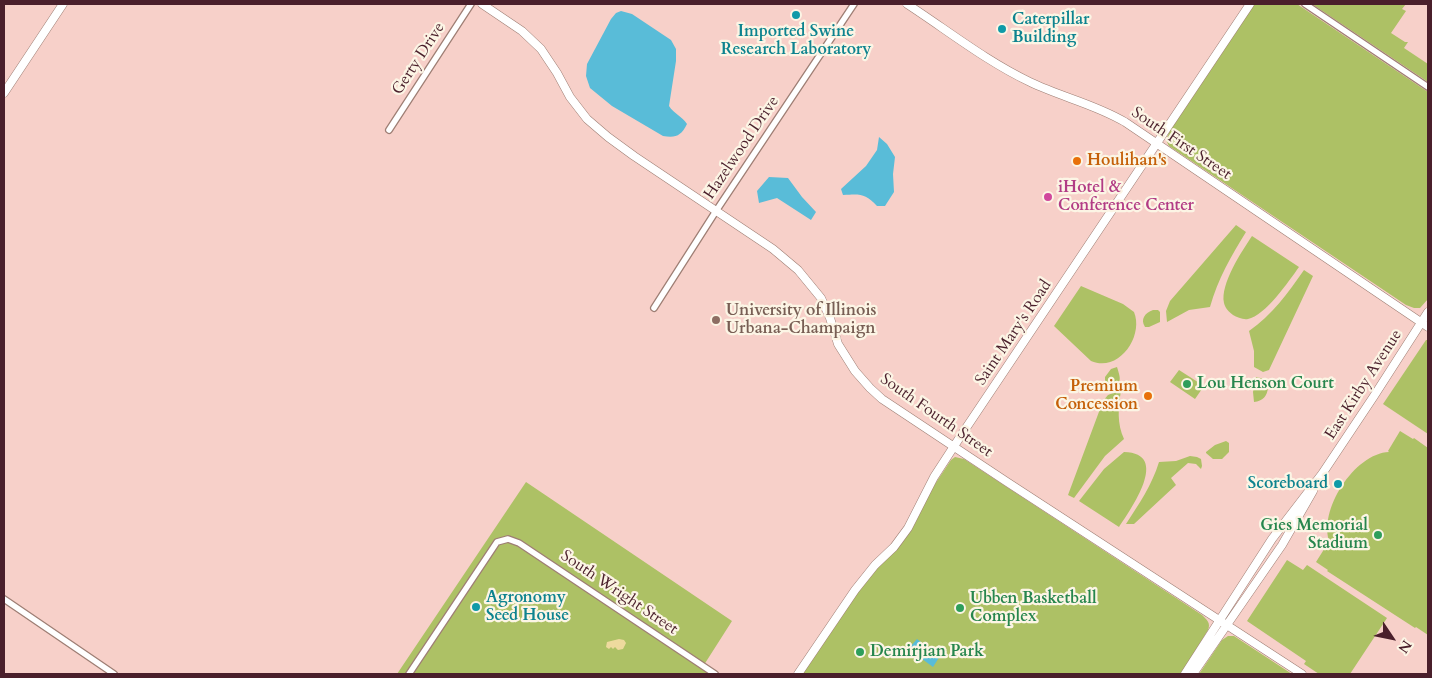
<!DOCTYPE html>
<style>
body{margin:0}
#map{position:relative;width:1432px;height:678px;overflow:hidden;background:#f1debe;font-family:Cardo,serif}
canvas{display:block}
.frame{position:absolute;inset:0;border:5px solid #4a1f2b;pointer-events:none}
.north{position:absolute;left:1367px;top:613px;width:50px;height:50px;-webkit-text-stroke:4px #fcf5e5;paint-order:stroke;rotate:124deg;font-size:14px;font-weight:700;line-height:20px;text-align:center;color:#4a1f2b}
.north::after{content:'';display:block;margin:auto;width:18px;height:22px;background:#4a1f2b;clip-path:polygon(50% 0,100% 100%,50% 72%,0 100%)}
</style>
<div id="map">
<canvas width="1432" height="678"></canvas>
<div class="frame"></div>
<div class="north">N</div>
</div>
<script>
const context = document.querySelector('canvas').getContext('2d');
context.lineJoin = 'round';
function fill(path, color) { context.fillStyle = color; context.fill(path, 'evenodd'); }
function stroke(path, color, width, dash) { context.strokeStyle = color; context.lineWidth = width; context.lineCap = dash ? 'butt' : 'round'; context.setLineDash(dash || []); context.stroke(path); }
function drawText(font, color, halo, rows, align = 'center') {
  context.font = font + ' Cardo,serif'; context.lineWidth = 4.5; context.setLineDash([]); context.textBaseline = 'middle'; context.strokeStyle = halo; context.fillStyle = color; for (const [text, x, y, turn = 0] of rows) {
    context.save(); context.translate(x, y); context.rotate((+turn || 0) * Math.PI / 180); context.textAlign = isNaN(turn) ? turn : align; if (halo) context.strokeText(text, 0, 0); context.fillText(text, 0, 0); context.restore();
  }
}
fill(new Path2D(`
 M4,4H1428V674H1292L1234,636H1228L1222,640L1199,674H4Z`), '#f7d0c9');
fill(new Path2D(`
 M1254,4H1297L1428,92V299L1420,308H1414L1406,305L1169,146L1166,140L1170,130Z
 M1312,4H1406L1402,9L1406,11L1391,33L1405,42H1408L1404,48L1428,64V82Z
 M1236,225L1246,232C1231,256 1218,279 1210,307L1189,310L1167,322L1166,311L1170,301Z
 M1252,236L1299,267C1289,281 1265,316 1248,319C1243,320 1237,317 1233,315C1229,312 1225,308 1224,303C1220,284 1242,251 1252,236Z
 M1304,270L1313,276L1269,370L1263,372L1254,367V351L1249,331C1272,315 1288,293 1304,270Z
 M1081,286L1123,304L1134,312C1144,336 1119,373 1091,361L1054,326Z
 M1153,310H1158L1160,312V322L1149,327H1145C1140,319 1145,313 1153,310Z
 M1426,340H1428V434L1383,404Z
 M1117,367C1122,383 1121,382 1108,389L1105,384V377L1111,369Z
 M1179,370L1204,386L1195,399L1170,382Z
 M1256,377L1264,379L1268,388C1267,396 1263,401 1254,402L1253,392Z
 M1118,391H1121C1118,407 1117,424 1124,439L1105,456L1074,498L1068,495L1103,401L1108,395Z
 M1400,431L1413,439L1414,438L1428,448V635L1416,627L1415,628L1327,571L1328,570L1316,562L1328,543H1330C1317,511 1355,453 1389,452L1388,451Z
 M1226,441L1229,443V452L1222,459H1213L1206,453V452L1215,445Z
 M1124,452C1171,453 1131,509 1119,527L1079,501L1104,469Z
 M1190,456L1197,457L1201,459L1202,466L1201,469L1196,464L1188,463L1171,478L1176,485L1134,524H1126C1139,504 1152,485 1159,462L1176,461Z
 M955,457L964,459L1202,615C1207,620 1211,623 1208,630L1181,674H802L870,574L896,548L935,484L951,460Z
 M526,482L732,621L702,668L711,674H397Z
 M1287,560L1303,570L1307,565L1387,618L1350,674H1319L1304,664L1306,661L1247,621Z
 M1228,636H1234L1292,674H1199L1222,640Z`), '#adc165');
fill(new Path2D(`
 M619,639L624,640L626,643L623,649L618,650L615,647L613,649L611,647L609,649L606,647L607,642Z`), '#eeda9e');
fill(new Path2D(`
 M621,11L632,14L671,40L676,49V61L669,106C674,114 682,116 687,124C681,136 676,138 663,136L612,106L590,88L586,76L587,64L611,19L616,13Z
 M879,137L887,144L895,157L893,174L894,192L885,206H877C865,193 860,194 843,195L841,189L866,166L877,150Z
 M769,177L788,178L802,197L816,212L811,220L777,198L759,203L757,191Z
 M917,639L940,656L933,667L910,650L911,646Z`), '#59bcd8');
const street = new Path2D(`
 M1305,4L1428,87
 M389,130L471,4
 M654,308L716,211L854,4
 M4,599L114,674
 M409,674L497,542L508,539L519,543L715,674`);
const secondary = new Path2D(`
 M482,4L522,31L541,49L557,73L570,97L587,119L608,137L634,156L773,249L798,270L821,298L830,318L838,344L855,371L870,388L882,399L1007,482L1302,674
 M907,4C947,30 986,61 1030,82C1061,97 1095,104 1125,122L1428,327
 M4,93L63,4
 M798,674L855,590L875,565L894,547L908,528L934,477L960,437L1250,4
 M1185,674L1272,539L1322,474L1374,396L1428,312
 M1193,674L1282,545L1313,491`);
stroke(street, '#9e7e74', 8);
stroke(secondary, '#9e7e74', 9);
stroke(street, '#fff', 5.5);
stroke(secondary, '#fff', 8);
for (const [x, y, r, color] of [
 [796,15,5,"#0f9aa8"],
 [1002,29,5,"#0f9aa8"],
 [1077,161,5,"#e8710a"],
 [1048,197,5,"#d1479c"],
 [716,320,5,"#8d6e63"],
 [1187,384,5,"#2e9e5b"],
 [1148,396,5,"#e8710a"],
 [1338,484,5,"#0f9aa8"],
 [1378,535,5,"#2e9e5b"],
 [476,607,5,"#0f9aa8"],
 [960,608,5,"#2e9e5b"],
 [860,652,5,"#2e9e5b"]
]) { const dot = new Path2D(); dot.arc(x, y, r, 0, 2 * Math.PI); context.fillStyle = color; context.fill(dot); stroke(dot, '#fcf5e5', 2); }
drawText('bold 16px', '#0d838f', '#fcf5e5', [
 ["Caterpillar",1012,20],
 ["Building",1012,38],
 ["Imported Swine",796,32,"center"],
 ["Research Laboratory",796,50,"center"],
 ["Scoreboard",1328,484,"right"],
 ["Agronomy",486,598],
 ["Seed House",486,616]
], 'left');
drawText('16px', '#4a1f2b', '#fcf5e5', [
 ["Gerty Drive",419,59,-57],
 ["South First Street",1181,144,34],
 ["Hazelwood Drive",742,148,-56],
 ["Saint Mary's Road",1014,333,-56],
 ["East Kirby Avenue",1364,385,-57],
 ["South Fourth Street",936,416,35],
 ["South Wright Street",619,593,34]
]);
drawText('bold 16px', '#c56008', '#fcf5e5', [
 ["Houlihan's",1087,161],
 ["Premium",1138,387,"right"],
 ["Concession",1138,405,"right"]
], 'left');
drawText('bold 16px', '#b23c85', '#fcf5e5', [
 ["iHotel &",1058,188],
 ["Conference Center",1058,206]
], 'left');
drawText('bold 16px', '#785e54', '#fcf5e5', [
 ["University of Illinois",726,311],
 ["Urbana-Champaign",726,329]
], 'left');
drawText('bold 16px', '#27864d', '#fcf5e5', [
 ["Lou Henson Court",1197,384],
 ["Gies Memorial",1368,526,"right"],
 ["Stadium",1368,544,"right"],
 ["Ubben Basketball",970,599],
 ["Complex",970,617],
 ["Demirjian Park",870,652]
], 'left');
</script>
